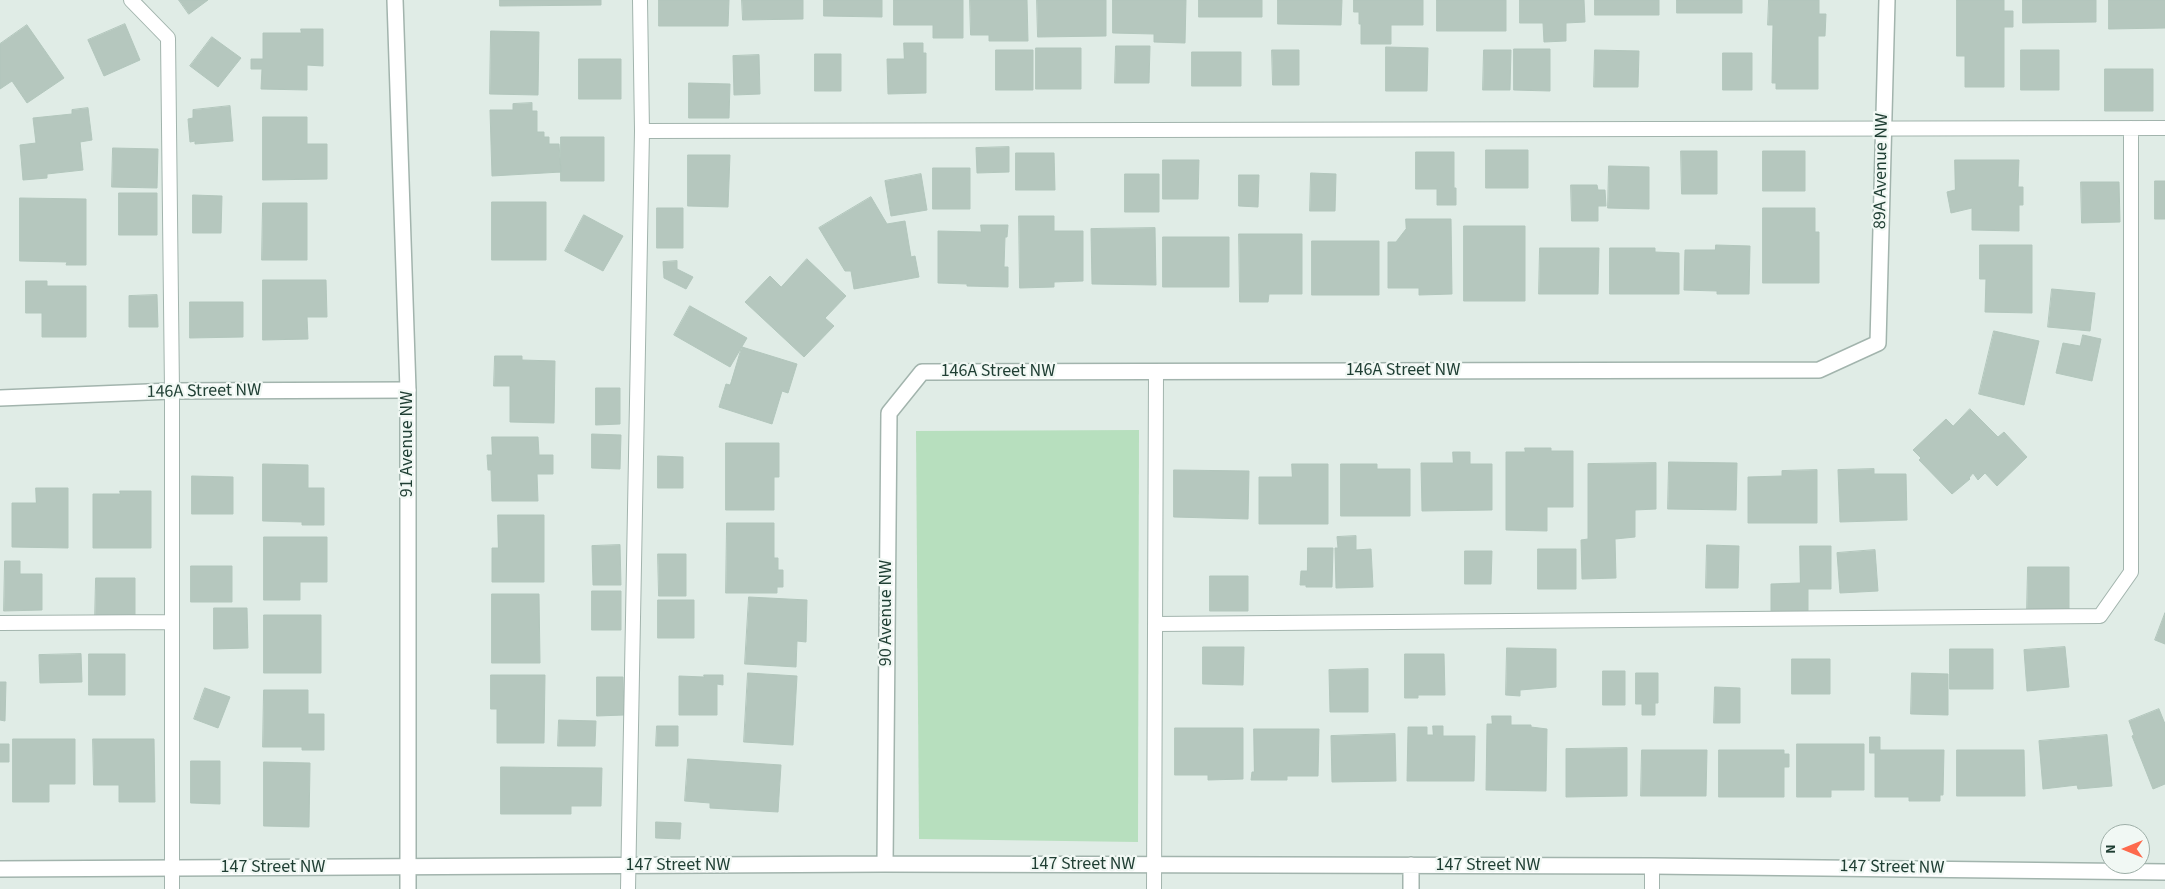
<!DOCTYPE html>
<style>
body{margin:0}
#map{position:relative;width:2165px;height:889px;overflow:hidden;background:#e0ece6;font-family:"Source Sans 3",sans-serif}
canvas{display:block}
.north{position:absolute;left:2100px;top:824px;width:50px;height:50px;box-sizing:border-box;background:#f1f8f4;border:1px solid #9daea7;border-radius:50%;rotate:270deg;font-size:14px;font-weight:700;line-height:20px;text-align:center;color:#1f3e33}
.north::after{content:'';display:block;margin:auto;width:18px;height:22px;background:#fd6a4d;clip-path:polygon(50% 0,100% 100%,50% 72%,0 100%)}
</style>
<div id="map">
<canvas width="2165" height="889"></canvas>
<div class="north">N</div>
</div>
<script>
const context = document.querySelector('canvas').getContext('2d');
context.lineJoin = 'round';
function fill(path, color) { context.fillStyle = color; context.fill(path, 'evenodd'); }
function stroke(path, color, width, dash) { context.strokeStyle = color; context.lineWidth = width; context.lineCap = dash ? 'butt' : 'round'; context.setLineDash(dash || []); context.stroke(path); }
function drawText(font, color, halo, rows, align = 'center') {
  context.font = font + ' "Source Sans 3",sans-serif'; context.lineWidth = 4.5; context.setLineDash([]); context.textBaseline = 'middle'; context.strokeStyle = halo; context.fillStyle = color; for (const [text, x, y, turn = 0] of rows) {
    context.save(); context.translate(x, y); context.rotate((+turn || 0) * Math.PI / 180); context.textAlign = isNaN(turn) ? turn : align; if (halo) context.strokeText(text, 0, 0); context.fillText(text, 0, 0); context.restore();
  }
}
fill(new Path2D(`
 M1139,430L1138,842L919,839L916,431Z`), '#b7dfbe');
const building = new Path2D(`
 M179,0H208L189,14Z
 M500,0H601V5L500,6Z
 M659,0H729L728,26H659Z
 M742,0H803V19L743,20Z
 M824,0H882V17L824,16Z
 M894,0H963V38H933V25H894Z
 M970,0H1027L1028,41H989V35H971Z
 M1037,0H1106V36L1038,37Z
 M1113,0H1186L1185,43L1154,42V34L1113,33Z
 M1199,0H1262V17H1199Z
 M1278,0H1342L1341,25L1278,24Z
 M1354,0H1423V25H1391V44H1361V24H1359V12H1354Z
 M1437,0H1506V31H1437Z
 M1520,0H1584L1585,22L1566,23V41L1544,42L1543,23H1520Z
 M1595,0H1659V15H1595Z
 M1677,0H1742V13H1677Z
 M1769,0H1819V14H1826L1825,36H1818V89H1776V83H1772L1773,25H1768Z
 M1957,0H2004V11H2013V27H2004V87H1965V56H1957Z
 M2023,0H2096V22L2023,23Z
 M2109,0H2165V28L2109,29Z
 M125,24L140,60L104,76L88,40Z
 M27,25L64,78L27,103L12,81L0,89V44Z
 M301,29H323V66L307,65V90L261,89L262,69H251V59H263V33H301Z
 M491,31L539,32L538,95L490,94Z
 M212,37L241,58L218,87L190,66Z
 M904,43H923V53H926V93L888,94L887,59H904Z
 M1116,46H1150L1149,83H1115Z
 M1386,47L1428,48L1427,91H1386Z
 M1036,48H1081V89H1036Z
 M1514,49H1550V91L1514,90Z
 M996,50H1033V90H996Z
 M1272,50H1299V85H1273Z
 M1484,50H1511L1510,90H1483Z
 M1595,50L1639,51L1638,87H1594Z
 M2021,50H2059V90H2021Z
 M1192,52H1241V86H1192Z
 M1723,53H1752V90H1723Z
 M815,54H841V91H815Z
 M759,55L760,94L734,95L733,56Z
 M579,59H621V99H579Z
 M2105,69H2153V111H2105Z
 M689,83L730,84L729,118H689Z
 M532,103V111H537V132H544V137H549V144H559L561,172L492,176L490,110H513V104Z
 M230,106L233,141L195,144V141L190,142L188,119L193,118V110Z
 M88,108L92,140L80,142L83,170L47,174V178L23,180L20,145L36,143L33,118L72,114V110Z
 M263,117H307V144H327V179L263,180Z
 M561,137H604V181H561Z
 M1009,147V172L977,173L976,148Z
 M113,148L158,149L157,188L112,187Z
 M1486,150H1528V188H1486Z
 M1681,151H1717V194H1682Z
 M1763,151H1805V191H1763Z
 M1416,152H1454V188H1456V205H1437V189H1416Z
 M1016,153H1054L1055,190H1016Z
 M688,155H730L728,207L688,206Z
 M1163,160H1199L1198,199H1163Z
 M1955,160H2019L2018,187H2023V205H2019V231L1972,230V208L1951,213L1947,192L1955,190Z
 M1609,166L1649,167V209L1608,208Z
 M933,168H970V209H933Z
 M1311,173L1336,174L1335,211H1310Z
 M921,174L927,210L891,216L885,181Z
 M1125,174H1159V212H1125Z
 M1239,175H1259L1258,207L1239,206Z
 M2155,181H2165V219H2155Z
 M2081,182H2119L2120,222L2082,223Z
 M1571,185H1597L1598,190H1605L1606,206H1598V221H1572Z
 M119,193H157V235H119Z
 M193,195L222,196L221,233H193Z
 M871,197L887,224L905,221L911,257L915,256L919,277L854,289L851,271H845L819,228Z
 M20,198L86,199V265H66L67,262L20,261Z
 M492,202H546V260H492Z
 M263,203H307V260H262Z
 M657,208H683V248H657Z
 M1763,208H1815V232H1819V283H1763Z
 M584,215L623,236L603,271L565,251Z
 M1019,216H1054V231H1083V281L1054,282V287L1020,288Z
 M1406,219H1451L1452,294L1419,295V288H1388V242H1396L1406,229Z
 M981,225H1008L1007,237H1005L1004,267H1008V287L967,286V284L938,283V231L981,232Z
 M1464,226H1525V301H1464Z
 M1155,228L1156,285L1092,284L1091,229Z
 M1239,234H1302V294H1269L1268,302H1240Z
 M1163,237H1229V287H1163Z
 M1312,241H1379V295H1312Z
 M1716,245L1750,246L1749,294H1717V291L1684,290L1685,250H1715Z
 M1980,245H2032V313L1985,312L1986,279H1980Z
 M1540,248H1599L1598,294H1539Z
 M1610,248H1655V252L1679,253V294H1610Z
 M807,259L846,296L825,318L834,326L804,357L745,302L770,276L781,287Z
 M677,261V269L693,277L686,289L664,278L663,262Z
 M263,280H326L327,317H307L308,339L263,340Z
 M26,281H47V286H86V337H42V313H26Z
 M2052,289L2095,293L2090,331L2048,327Z
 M157,295L158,327H129V296Z
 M190,302H243V337L190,338Z
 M690,306L747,338L730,367L674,335Z
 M1994,331L2039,341L2024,405L1979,394Z
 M2083,335L2101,339L2092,381L2056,373L2063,343L2080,346Z
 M742,347L797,364L788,393L782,391L772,424L719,407L726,384L730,385Z
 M495,356H522V360L555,361L554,423L510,422V386H494Z
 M596,388H620V424L596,425Z
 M1970,409L1998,437L2004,432L2027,457L1997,486L1985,473L1978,480L1973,473L1969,478L1970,479L1952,494L1919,460L1921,458L1913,450L1946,419L1953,426Z
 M592,434L621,435L620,469L592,468Z
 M492,437H538L539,455H553V474H537L538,501H492L491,470H488L487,455H492Z
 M726,443H779V477H774V510H726Z
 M1525,448H1551V451H1573V507H1547V531L1506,530V452H1525Z
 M1453,452H1470V464H1492V510L1422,511L1421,463H1453Z
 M658,456L683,457V488H658Z
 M1669,462L1737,463L1736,510L1668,509Z
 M1656,463V509L1635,510V537L1615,539L1616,578L1582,579L1581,540L1588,539V464Z
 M263,464L308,465V488H324V525H302V522L263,521Z
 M1292,464H1328V524H1259V477H1292Z
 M1341,464H1377V469H1410V516H1341Z
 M1874,469V474H1906L1907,520L1840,522L1838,470Z
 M1174,470L1249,471L1248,519L1174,517Z
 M1817,470V523H1748V477L1782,476V471Z
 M192,476L233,477V514H192Z
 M36,488H68V548L12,547V503H36Z
 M120,491H151V548H93V494H120Z
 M498,515H544V582H492V548H498Z
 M727,523H774V558H778V570H783V587H777V593H726Z
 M1356,536V550L1371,549L1373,587L1336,588L1335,548H1338L1337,537Z
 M264,537H327V582H300V600H264Z
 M620,545L621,585H593L592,546Z
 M1707,545L1739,546L1738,588H1706Z
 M1800,546H1831V589H1808V615H1771V584L1800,583Z
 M1308,548H1333L1332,587H1306V585H1300L1301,571H1307Z
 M1538,549H1576V589H1538Z
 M1875,550L1878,591L1840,593L1837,553Z
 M1465,551H1492L1491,584H1465Z
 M658,554H686V596H659Z
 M5,561H20V574H42V610L4,611Z
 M191,566H232V602H191Z
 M2028,567H2069V613L2027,612Z
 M1210,576H1248V611H1210Z
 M96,578H135V621H95Z
 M592,591H621V630H592Z
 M492,594H539L540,663H492Z
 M749,597L807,600L806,642L797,641L796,667L745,664Z
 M658,600H694V638H658Z
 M214,608H247L248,648L214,649Z
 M2165,613V644L2155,640Z
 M264,615H321V673H264Z
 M1203,647H1244L1243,685L1203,684Z
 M2065,647L2069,687L2027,691L2024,650Z
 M1507,648L1556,649V687L1520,690V696L1506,695Z
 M1950,649H1993V689H1950Z
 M81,654L82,682L40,683L39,655Z
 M89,654H125V695H89Z
 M1405,654H1444L1445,695H1418V698H1405Z
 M1792,659H1830V694H1792Z
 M1368,669V712H1330L1329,670Z
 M1603,671H1625V705H1603Z
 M748,673L797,676L793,745L744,742Z
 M1636,673H1658V703H1655V715H1642V704H1636Z
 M1912,673L1948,674V715L1911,714Z
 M491,675H545L544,743H497V709H491Z
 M704,675H723V685L717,684V715H679V676L704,677Z
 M597,677H623L624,715L597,716Z
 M0,682H6L5,721L0,720Z
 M1715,687L1740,688V723H1714Z
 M205,688L230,697L218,728L194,719Z
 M264,690H308V714H324V750H302V747H263Z
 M2159,709L2165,724V784L2153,789L2132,736L2134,735L2129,721Z
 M1492,716H1511V725H1531V727L1547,729L1546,791L1486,790L1487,724H1492Z
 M559,720L596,721L595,746H558Z
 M657,726H678V746H656Z
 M1433,726H1443V736H1475L1474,781H1407L1408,727H1427V735H1433Z
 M1175,728H1243V779L1208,780V775H1175Z
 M1254,729H1319L1318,776H1287V780H1251L1252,772H1254Z
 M1395,734L1396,781L1332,782L1331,736Z
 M2107,735L2112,786L2078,789L2077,785L2043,789L2039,741Z
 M1870,737H1880V750H1944L1943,795H1940V801H1909V797H1875V753H1870Z
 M13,739H75V784H49V802H13Z
 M93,739H154L155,802H119V785H94Z
 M0,744H9V762H0Z
 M1797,744H1864V790H1831V797H1797Z
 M1627,748V796L1566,797V749Z
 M1642,750H1707L1706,796H1641Z
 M1719,750H1784V754H1789V767H1784V797H1719Z
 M1957,750H2024L2025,796H1957Z
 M688,759L781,765L778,812L710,808V803L685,801Z
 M191,761H220V804L191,803Z
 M264,762L310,763L309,827L264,826Z
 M501,767L602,768L601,806H571V814H501Z
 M656,822L681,823L680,839L656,838Z`);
fill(building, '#b5c7be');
stroke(building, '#b2c6bc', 1);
const service = new Path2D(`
 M131,0L168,38L172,391V889
 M640,0L642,131L2165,128
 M0,623L172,622
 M1156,624L2100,616L2131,572V128
 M1652,866V889
 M628,889L642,131
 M1154,889L1156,372`);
const minor = new Path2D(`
 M0,398L172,391L408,390
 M885,864L889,413L922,372L1819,370L1878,343L1887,0
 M0,869L885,864L1652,866L2165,872
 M1411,889V865`);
const tertiary = new Path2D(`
 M395,0L408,390V889`);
stroke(service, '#a2b4ad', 16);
stroke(minor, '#a2b4ad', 18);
stroke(tertiary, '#a2b4ad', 18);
stroke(service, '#fff', 14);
stroke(minor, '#fff', 15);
stroke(tertiary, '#fff', 15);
drawText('18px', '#1f3e33', '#f1f8f4', [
 ["89A Avenue NW",1882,171,-89],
 ["146A Street NW",1403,371],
 ["146A Street NW",998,372],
 ["146A Street NW",204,392,-1],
 ["91 Avenue NW",408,444,-90],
 ["90 Avenue NW",887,613,-90],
 ["147 Street NW",1083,865],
 ["147 Street NW",678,866],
 ["147 Street NW",1488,866],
 ["147 Street NW",273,868],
 ["147 Street NW",1892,868,1]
]);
</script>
